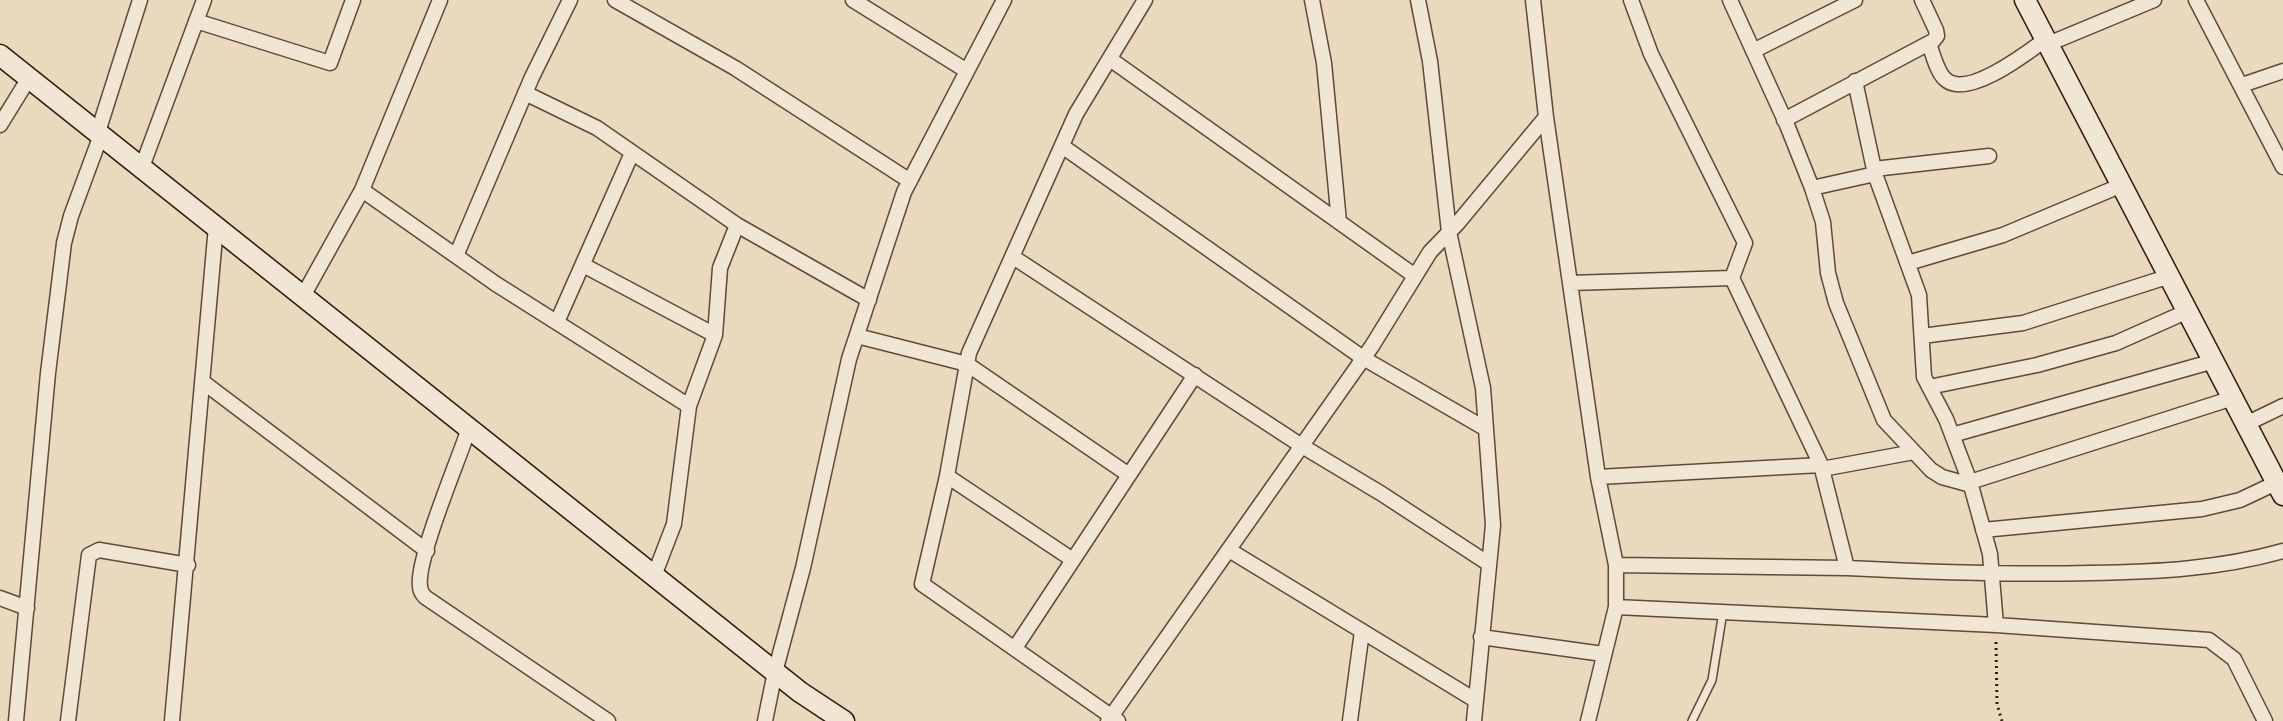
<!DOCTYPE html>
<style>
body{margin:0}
canvas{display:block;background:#e9d9bd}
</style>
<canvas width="2283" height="721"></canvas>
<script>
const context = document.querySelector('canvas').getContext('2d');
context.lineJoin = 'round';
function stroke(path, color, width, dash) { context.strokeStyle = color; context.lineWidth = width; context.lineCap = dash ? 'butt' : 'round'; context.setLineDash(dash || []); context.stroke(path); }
const lane = new Path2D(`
 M1692,721L1712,680L1723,612`);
const street = new Path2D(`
 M615,0L735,68L910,181
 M853,0L967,71
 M1312,0L1324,63L1339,222
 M1418,0L1430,61L1449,232L1483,388L1493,525L1474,721
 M1631,0L1651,54L1745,243L1732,278
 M1730,0L1787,125L1812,188L1875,174
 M2196,0L2283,167
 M196,21L330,63L353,0
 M1929,44C1933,54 1937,72 1945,79C1967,100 2028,52 2046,39
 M2048,44L2154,0
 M1753,51L1855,0
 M1110,59L1415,276
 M1855,81L1875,174L1919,295L1924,377L1946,419L1970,482L1990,554L1996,625
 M2242,85L2283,71
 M525,93L597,128L737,225L869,300
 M1546,117L1598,477L1616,565L1847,568L1821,465L1598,477
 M1784,120L1933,41L1937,36L1936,30L1922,0
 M0,125L29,78
 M98,132L140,0
 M1062,146L1363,358L1486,429
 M142,167L204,0
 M1874,169L1989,156
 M1812,188L1823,222L1828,273L1836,303L1884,420L1931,470L1942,477L1971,485
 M362,190L496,284L689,406
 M456,256L532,77L570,0
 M1013,257L1302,446L1382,494L1489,564
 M1908,263L2003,235L2122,185
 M583,265L715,335
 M1570,283L1732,278L1821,465
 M303,296L362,190L440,0
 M557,322L632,153
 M857,336L967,364L1129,475
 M1922,336L2023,323L2170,276
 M203,382L427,551
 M1929,387L2037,365L2116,343L2188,311
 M2246,424L2283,406
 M469,428C459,459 416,560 420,586C420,592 422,593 425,597L608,721
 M1952,435L2214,361
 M1822,469L1914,452
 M947,476L1073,560
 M1970,482L2233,398
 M1983,530L2202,509L2240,500L2276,483
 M1229,550L1475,700
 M1847,568C1928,572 2009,575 2090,573C2155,572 2220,569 2283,551
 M654,576L674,524L689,406L715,335L720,268L737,225
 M0,598L27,608
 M1616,607L1996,625L2209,640L2234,659L2265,721
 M1481,637L1603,654
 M1015,648L1195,375
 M16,721L48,373L64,243L71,216L101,135
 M68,721L89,555L99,550L188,565
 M172,721L216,226
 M765,721L775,672L803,568L849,359L904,192L1004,0
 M1108,721L1372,346L1430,252L1457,224L1546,117L1533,0
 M1118,721L922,584L947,476L969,353L1076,114L1145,0
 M1350,721L1362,631
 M1588,721L1616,607V565`);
const secondary = new Path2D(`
 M2025,0L2283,495
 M0,55L800,692L844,721`);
stroke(lane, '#614839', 10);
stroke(street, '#614839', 17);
stroke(secondary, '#34170d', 23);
stroke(new Path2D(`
 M1996,642L1997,704L2002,721`), '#34170d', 3, [2, 4]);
stroke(lane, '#f1e6d4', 7);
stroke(street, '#f1e6d4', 14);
stroke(secondary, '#f1e6d4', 20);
</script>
